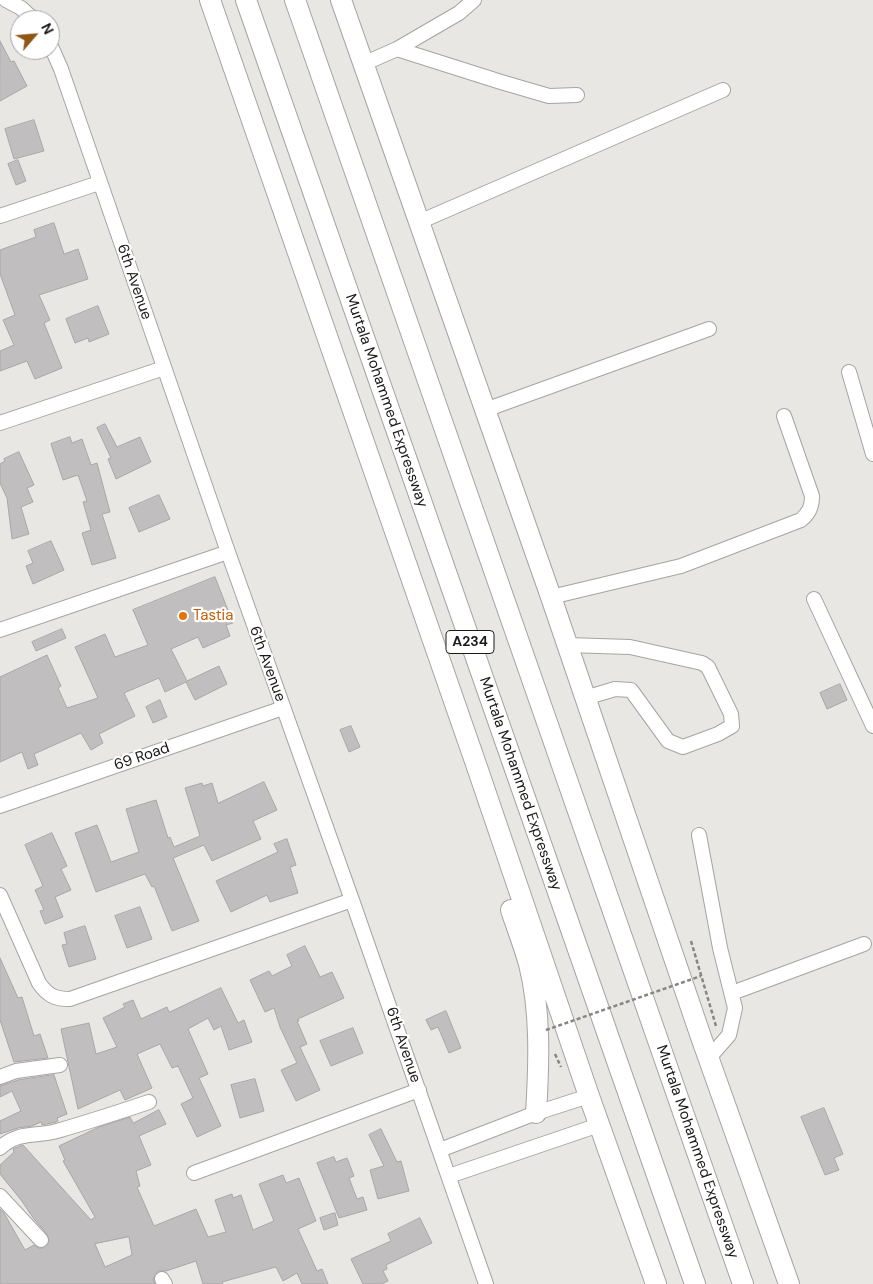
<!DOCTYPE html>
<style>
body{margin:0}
#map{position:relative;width:873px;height:1284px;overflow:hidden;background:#e8e7e4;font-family:"DM Sans",sans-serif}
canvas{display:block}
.north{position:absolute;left:10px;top:10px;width:50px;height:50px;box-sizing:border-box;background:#fff;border:1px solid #a3a3a3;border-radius:50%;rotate:63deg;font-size:14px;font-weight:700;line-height:20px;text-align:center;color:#1a1a19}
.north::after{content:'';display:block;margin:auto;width:18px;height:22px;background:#905612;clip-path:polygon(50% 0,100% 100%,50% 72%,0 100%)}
</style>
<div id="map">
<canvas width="873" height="1284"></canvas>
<div class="north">N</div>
</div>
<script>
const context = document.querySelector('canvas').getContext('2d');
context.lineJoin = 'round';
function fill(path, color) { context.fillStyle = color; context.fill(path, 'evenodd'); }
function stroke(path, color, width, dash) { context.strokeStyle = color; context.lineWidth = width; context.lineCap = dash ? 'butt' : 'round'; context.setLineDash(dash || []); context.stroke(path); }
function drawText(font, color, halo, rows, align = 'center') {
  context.font = font + ' "DM Sans",sans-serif'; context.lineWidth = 4.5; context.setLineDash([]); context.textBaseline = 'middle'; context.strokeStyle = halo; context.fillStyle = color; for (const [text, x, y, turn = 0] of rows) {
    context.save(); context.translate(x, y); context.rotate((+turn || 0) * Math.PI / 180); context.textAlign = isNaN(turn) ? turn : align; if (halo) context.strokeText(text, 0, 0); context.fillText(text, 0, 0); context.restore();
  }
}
const building = new Path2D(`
 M0,41L11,62L14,61L27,86L0,101Z
 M34,120L44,151L14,159L5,129Z
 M18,160L26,181L16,185L8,164Z
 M54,223L64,254L78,249L88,279L39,295L50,320L44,323L62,368L35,379L27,361L0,371V351L14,345L3,320L15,315L0,274V250L36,237L34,230Z
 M98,306L109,334L89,342L88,338L75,343L66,319Z
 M105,424L117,447L140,437L151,462L116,479L108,459L111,458L97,428Z
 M70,437L72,443L82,439L91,465L97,463L110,512L102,514L116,558L92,565L82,533L91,530L83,502L87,501L78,475L63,480L51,444Z
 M19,452L34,485L27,488L33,502L21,507L29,534L12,539L7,498L0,483V464L5,461L4,459Z
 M159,495L170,519L139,532L129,508Z
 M51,541L64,570L33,584L26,566L33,563L28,551Z
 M215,577L233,623L226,625L230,636L203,648L198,637L171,649L187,681L219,666L227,684L195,700L186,682L165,692L159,678L124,693L135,716L99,734L103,743L91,750L81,733L34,754L38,765L28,769L22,752L0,762V677L47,655L61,686L58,688L67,708L98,698L75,647L105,634L115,657L148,645L133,610Z
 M62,629L66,638L36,651L32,642Z
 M840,684L847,700L827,709L820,693Z
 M160,700L167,717L153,723L146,707Z
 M351,726L360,747L349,752L340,730Z
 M264,782L277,810L253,821L261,839L212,861L204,845L173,858L199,921L172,931L154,886L152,887L145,874L96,892L75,833L97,825L111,862L139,852L126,809L156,800L168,838L170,837L174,847L200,836L185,788L202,783L203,786L212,783L218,803Z
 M52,833L67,866L61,869L71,890L55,897L63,917L45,924L40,911L44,910L35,890L43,886L25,845Z
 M287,839L296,865L290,867L298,893L270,902L267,895L231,912L216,881L278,852L274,844Z
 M140,907L152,939L127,948L115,916Z
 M85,926L96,959L69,967L62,945L67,944L64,933Z
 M305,946L320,977L332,972L344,998L298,1019L299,1021H297L307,1044L300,1047L320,1090L296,1101L281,1070L297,1063L280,1027L274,1008L265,1012L250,980L269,971L272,976L292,966L287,955Z
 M0,958L18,998L22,997L34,1036L40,1034L48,1058L14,1062L0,1020Z
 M221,988L238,1023L244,1020L252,1042L229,1050L221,1026L214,1030L208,1018L188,1029L208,1074L199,1078L221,1126L197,1137L181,1104L193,1098L178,1066L172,1068L160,1044L137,1054L152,1088L125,1100L120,1090L78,1109L61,1029L89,1023L96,1054L117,1047L103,1018L125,1007L123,1004L133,1000L141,1019L167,1007L169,1012Z
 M446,1011L461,1048L449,1053L438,1027L431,1030L426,1020Z
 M353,1028L363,1053L331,1066L320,1041Z
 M54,1075L67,1114L57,1118L58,1121L56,1122L42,1125L41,1122L32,1126L18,1128L0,1134V1121L21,1111L12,1091L0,1097V1086L18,1080Z
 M255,1079L264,1111L240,1118L231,1085Z
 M824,1108L843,1154L834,1158L839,1170L825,1175L801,1117Z
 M159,1110L166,1124L139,1136L151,1165L136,1171L140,1186L137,1187L154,1226L196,1209L208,1237L226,1232L215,1200L232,1194L233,1198L241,1195L253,1230L274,1221L259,1184L283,1175L286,1183L299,1178L316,1221L298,1229L317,1271L322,1269L328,1284H302L297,1273L283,1281L276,1267L222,1282L223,1284H203L196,1261L166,1271H158L153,1279L155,1284H0V1209L4,1213L25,1250L34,1245L38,1248H43L49,1242L47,1234L34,1219L21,1200L0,1174V1165L14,1152L13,1149L23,1145L91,1220L95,1217L63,1161L65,1160L59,1146L99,1127L130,1117L133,1123ZM129,1237L132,1255L105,1267L95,1244Z
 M381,1129L397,1162L401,1161L409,1191L378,1199L370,1170L384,1166L369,1135Z
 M334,1157L336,1162L347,1158L354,1176L349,1178L357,1199L363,1197L367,1210L339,1218L317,1163Z
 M335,1213L338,1225L324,1230L320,1218Z
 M420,1218L432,1243L386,1265L387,1269L383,1271L388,1281L382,1284H363L351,1259L391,1241L388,1234Z`);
fill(building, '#c1bec0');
stroke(building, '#a9a6a8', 1);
const minor = new Path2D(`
 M6,0L21,8L34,20
 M50,44L61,69L228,552L352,900L486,1284
 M397,49L501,82L549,96L577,95
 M363,64L397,49L459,13L474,0
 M0,216L99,183
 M419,222L723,90
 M849,372L873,454
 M485,410L709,329
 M0,423L164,368
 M551,597L681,566L801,520C809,513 812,507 812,496L784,416
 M814,599L873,726
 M0,630L228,552
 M567,645L630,647L702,663L708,667L731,714L732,726L718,734L683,747L668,741L631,690L615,689L585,698
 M0,806L283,708
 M699,835L720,948L735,1008L729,1035L709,1058
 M0,895L39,983C48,996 55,999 70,999L352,900
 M732,993L864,944
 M0,1077L16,1071L60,1065
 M0,1148C18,1131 35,1137 57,1131C88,1122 119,1112 149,1102
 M440,1150L536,1113L589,1096
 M194,1173L419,1090
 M449,1176L599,1125
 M0,1196L41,1240
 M162,1279L165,1284`);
const highway = new Path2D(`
 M210,0L477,767L589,1096L656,1284
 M246,0L695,1284
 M295,0L743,1284
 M341,0L551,597L701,1037L789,1284
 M511,910C517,928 524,946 529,964C541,1011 539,1065 536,1113`);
stroke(minor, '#a5a4a1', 16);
stroke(highway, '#a5a4a1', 22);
stroke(new Path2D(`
 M691,941L716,1026
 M555,1054L561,1067`), '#878684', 2.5, [4, 2.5]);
stroke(minor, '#fff', 14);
stroke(highway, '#fff', 20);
stroke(new Path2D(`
 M546,1030L701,976`), '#878684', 2.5, [4, 2.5]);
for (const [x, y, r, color] of [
 [183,616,5,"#e8710a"]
]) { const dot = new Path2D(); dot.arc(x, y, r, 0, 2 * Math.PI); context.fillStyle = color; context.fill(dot); stroke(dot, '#fff', 2); }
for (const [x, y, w] of [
 [470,642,48]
]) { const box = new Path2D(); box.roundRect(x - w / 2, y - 11.5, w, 23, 4); context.fillStyle = '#fff'; context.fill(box); stroke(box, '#1a1a19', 1); }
drawText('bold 14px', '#1a1a19', null, [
 ["A234",470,642]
]);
drawText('15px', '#1a1a19', '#fff', [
 ["6th Avenue",134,282,71],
 ["Murtala Mohammed Expressway",386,401,71],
 ["6th Avenue",267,664,70],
 ["69 Road",142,757,-19],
 ["Murtala Mohammed Expressway",520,784,71],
 ["6th Avenue",403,1045,71],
 ["Murtala Mohammed Expressway",697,1152,71]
]);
drawText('15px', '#c56008', '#fff', [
 ["Tastia",193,616]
], 'left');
</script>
